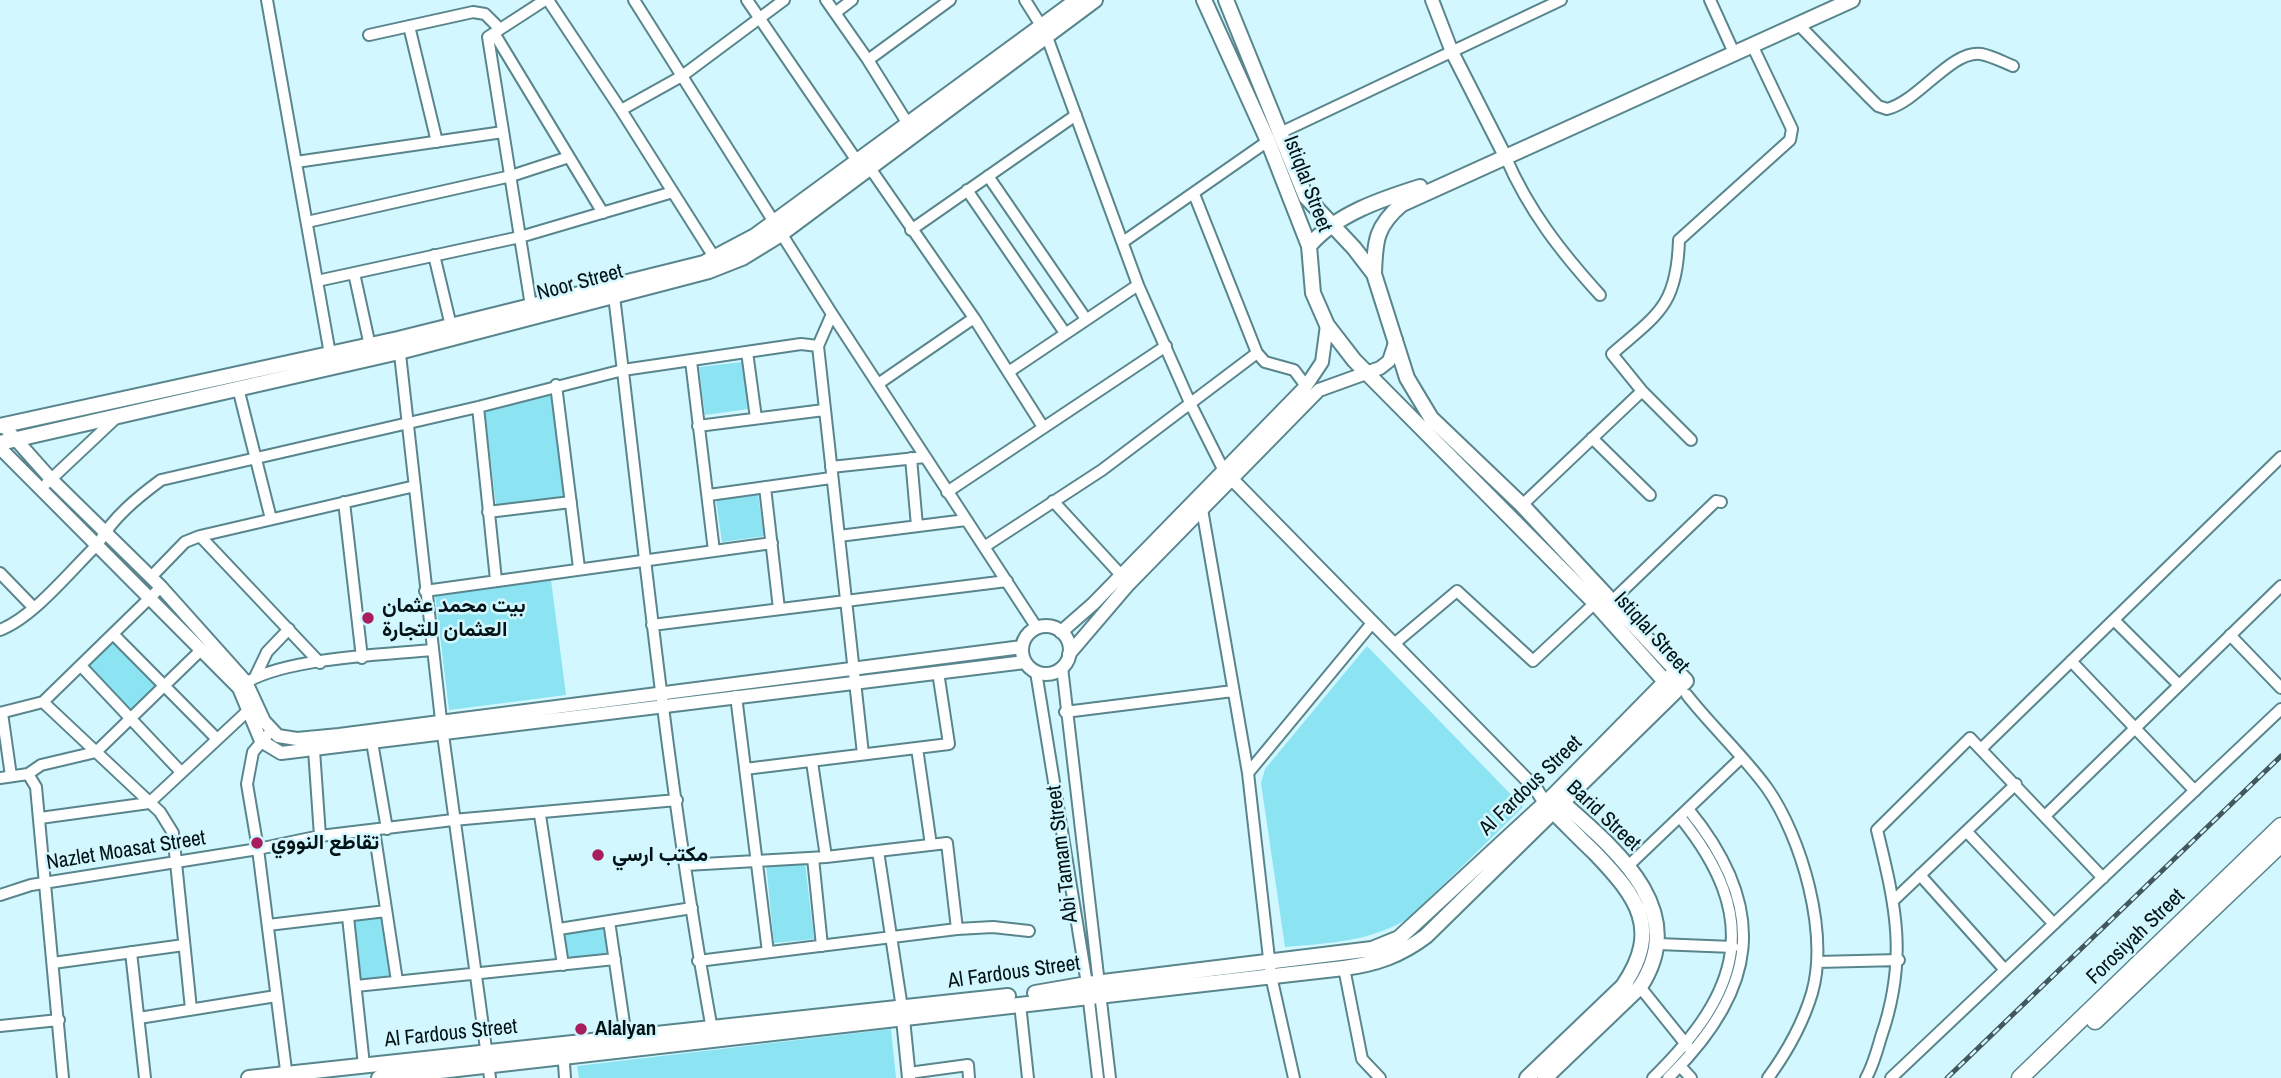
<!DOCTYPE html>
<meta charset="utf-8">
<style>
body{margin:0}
canvas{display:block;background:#d2f7fe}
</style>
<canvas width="2281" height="1078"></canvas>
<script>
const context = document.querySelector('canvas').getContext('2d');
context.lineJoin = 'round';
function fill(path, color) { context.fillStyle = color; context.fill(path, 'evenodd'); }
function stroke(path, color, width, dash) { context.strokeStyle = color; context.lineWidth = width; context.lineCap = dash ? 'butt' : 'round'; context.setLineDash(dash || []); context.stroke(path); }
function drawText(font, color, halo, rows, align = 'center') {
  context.font = font + ' "Archivo Narrow",Vazirmatn,sans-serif'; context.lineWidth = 5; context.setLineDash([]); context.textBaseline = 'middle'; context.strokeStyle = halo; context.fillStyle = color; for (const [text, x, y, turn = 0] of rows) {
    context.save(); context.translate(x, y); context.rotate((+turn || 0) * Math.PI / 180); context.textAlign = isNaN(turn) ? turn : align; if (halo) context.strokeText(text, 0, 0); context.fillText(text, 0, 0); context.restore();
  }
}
fill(new Path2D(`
 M742,362L748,409L705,415L699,367Z
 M552,394L564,496L496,505L485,412Z
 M758,494L764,536L722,542L716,500Z
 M551,580L566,695L449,710L435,594Z
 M114,640L157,685L130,711L89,666Z
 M1367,646L1523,807L1409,918C1370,942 1329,943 1285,947L1261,783L1265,769Z
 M805,863L814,939L774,943L766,864Z
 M382,917L391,978L360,980L352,921Z
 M604,926L610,954L568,959L565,933Z
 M891,1029L896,1078H579L577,1066Z`), '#8ce3f2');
const minor = new Path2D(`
 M267,0L330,354
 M548,0L621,110L714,257
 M634,0L832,314L1037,628
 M747,0L857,161
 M826,0L868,60L908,124
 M1025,0L1042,27
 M1710,0L1735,55
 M835,13L852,0
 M1799,25L1867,95L1878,106L1887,109C1919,101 1951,50 1981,54C1992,56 2003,62 2013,66
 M409,26L437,142
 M494,33L603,213
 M369,35L473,12L485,14L500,29
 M1047,37L1138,285L1191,405L1224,471
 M868,60L950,0
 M621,110L682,76L784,0
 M1282,132L1561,0
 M1506,158C1529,211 1561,252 1600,295
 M296,162L503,132
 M870,168L974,318L1043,427
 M988,176L1086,319
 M967,190L1065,333
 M1194,194L1257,353L1265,362L1294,370L1306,386
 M307,222L511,176L569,157
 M911,230L1076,115
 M1123,242L1268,141
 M434,255L451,326
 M354,273L370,346
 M317,281L520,237L673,192
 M614,296C644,543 668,791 713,1035
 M531,306L488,37L545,0
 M832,314L818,346L863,754
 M399,345L441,720L490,1078
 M747,352L756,418
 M691,361L714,551
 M1010,371L1138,285
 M878,384L974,318
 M556,385L579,568
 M238,388L271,519
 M1642,391L1691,440
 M478,407L496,580
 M698,426L824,410
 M1592,438L1650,495
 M911,458L917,526
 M831,467L925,457
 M47,483L117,417
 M765,487L779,609
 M947,492L1166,346
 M709,495L831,478
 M1053,501L1121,575
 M344,502L362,658
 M1199,504L1202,509L1248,773L1271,976L1294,1078
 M1522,505L1642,391L1612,354C1658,314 1677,306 1679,240L1790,140L1792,129L1753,47
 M488,512L571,502
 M200,536L320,663
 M839,536L966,520
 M984,547L1102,470L1257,353
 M0,573L33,607
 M151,577L185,542L200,536L415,486
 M425,591L772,543
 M1613,600L1716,501L1721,502
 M2114,620L2179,685
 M652,625L1007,581
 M0,630C34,617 71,570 98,544C112,518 138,497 161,480L478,407L623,370L801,344L818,346
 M114,635L216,738
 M2230,635L2281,688
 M1394,644L1457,591L1533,661L1595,603
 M2071,661L2195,791
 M82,667L180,771
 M1062,667L1110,1078
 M1036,672L1087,984L1098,1078
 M256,675L267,652L289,629
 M241,686C278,658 383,655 432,650
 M1687,695C1712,727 1743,755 1767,788C1802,838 1829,933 1812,993C1803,1023 1787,1052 1768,1078
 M736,696L768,952
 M43,702L160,812L173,833L191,1009
 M1065,712L1233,691
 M0,713L43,702L161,587
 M2,713L11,776
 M271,731L253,752L247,784L258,849L287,1078
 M372,742L387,829
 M917,748L931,845
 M1982,748L2281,457
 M314,750L320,836
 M812,762L826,857
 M745,769L949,744L938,672
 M1248,773L1373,622
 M28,774L41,765L96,752L201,650
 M0,778L28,774L36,787L63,1078
 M540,815L563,965
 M2046,815L2281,586
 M40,818L149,803L253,706
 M374,830L397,981
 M1967,832L2054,924
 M878,851L902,1008
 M813,858L822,946
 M686,865L826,857L947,843L957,929
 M1627,867L1740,759
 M1920,875L2005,970
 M0,895L31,885L258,849L320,836L453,820L677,800
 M1894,900L2016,784
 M348,917L364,1065
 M609,921L626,1037
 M268,925L386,911
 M559,929L692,908
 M1658,944L1733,947
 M131,952L145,1078
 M698,961L957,929L993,927L1029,931
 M1817,962L1899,960
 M53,963L184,945
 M1344,968L1362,1059L1380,1078
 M356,986L615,959
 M1640,987L1689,1048
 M1020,1004L1028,1078
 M139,1018L276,996
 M0,1026L59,1020
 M563,1049L565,1078
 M1680,1066L1691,1078
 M909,1073L968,1065L969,1078
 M1653,1078C1741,992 1763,919 1680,817
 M1668,1078C1758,990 1770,909 1688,809
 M1866,1078C1873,1066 1877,1051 1881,1037C1908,959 1896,907 1877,830L1970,738L2103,878
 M1891,1078L2281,709`);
const tertiary = new Path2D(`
 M1432,0L1452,52L1506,158
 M3,425L51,479L161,587L246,682L264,721L278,736L297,739L339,735L1022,647
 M0,448L239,688L261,741L281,753L1025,662
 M1224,471L1536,789L1545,803
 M1022 650a24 24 0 1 1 48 0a24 24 0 1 1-48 0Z
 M1061,632L1093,604L1306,386L1322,362L1327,325
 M1069,654L1127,586L1319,390L1380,368L1389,361L1396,340
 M902,1009L909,1078`);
const secondary = new Path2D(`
 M1204,0L1268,141L1309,246L1313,293L1327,325L1354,360L1595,603L1670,687
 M1309,246C1336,214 1382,199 1420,187
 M1374,274C1375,240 1376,226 1402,204L1852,0
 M0,426L398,339L704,263L755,236L1077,0
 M0,443L399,352L709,271L742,258L781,234L1095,0
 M1035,993L1087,984L1372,949L1399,938L1554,795L1676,671
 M249,1078L1008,996
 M379,1078L1344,968C1376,964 1401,955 1426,936L1686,681L1522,505L1431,418L1407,378L1374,274L1354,248L1306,197L1226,0
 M1527,1078L1623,986C1662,929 1637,897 1595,853C1579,838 1564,822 1548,807
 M1545,1078L1640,987C1692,908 1612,847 1557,798`);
const primary = new Path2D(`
 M2095,1021L2281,844
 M2020,1078L2281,826`);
stroke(minor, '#59858d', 14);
stroke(tertiary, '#59858d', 16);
stroke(secondary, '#59858d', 18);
stroke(primary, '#59858d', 19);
stroke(minor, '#fff', 10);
stroke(tertiary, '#fff', 12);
stroke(secondary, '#fff', 14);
stroke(primary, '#fff', 16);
const rail = new Path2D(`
 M1947,1078L2281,756`);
stroke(rail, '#42585c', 5);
stroke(rail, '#d2f7fe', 2.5, [8]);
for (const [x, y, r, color] of [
 [368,618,7,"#aa1d5c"],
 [257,843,7,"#aa1d5c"],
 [598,855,7,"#aa1d5c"],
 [581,1029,7,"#aa1d5c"]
]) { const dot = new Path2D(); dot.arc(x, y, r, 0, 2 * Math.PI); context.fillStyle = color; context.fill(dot); stroke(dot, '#d2f7fe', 2.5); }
drawText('21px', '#021215', '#d2f7fe', [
 ["Istiqlal Street",1307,184,69],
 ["Noor Street",580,283,-15],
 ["Istiqlal Street",1651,633,48],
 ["Al Fardous Street",1531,786,-44],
 ["Barid Street",1603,816,43],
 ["Nazlet Moasat Street",126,851,-9],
 ["Abi Tamam Street",1063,854,-97],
 ["Forosiyah Street",2136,937,-44],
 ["Al Fardous Street",1014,973,-8],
 ["Al Fardous Street",451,1034,-6]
]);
drawText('bold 21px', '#021215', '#d2f7fe', [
 ["بيت محمد عثمان",382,606],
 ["العثمان للتجارة",382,630],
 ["تقاطع النووي",271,843],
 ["مكتب ارسي",612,855],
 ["Alalyan",595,1029]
], 'left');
</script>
